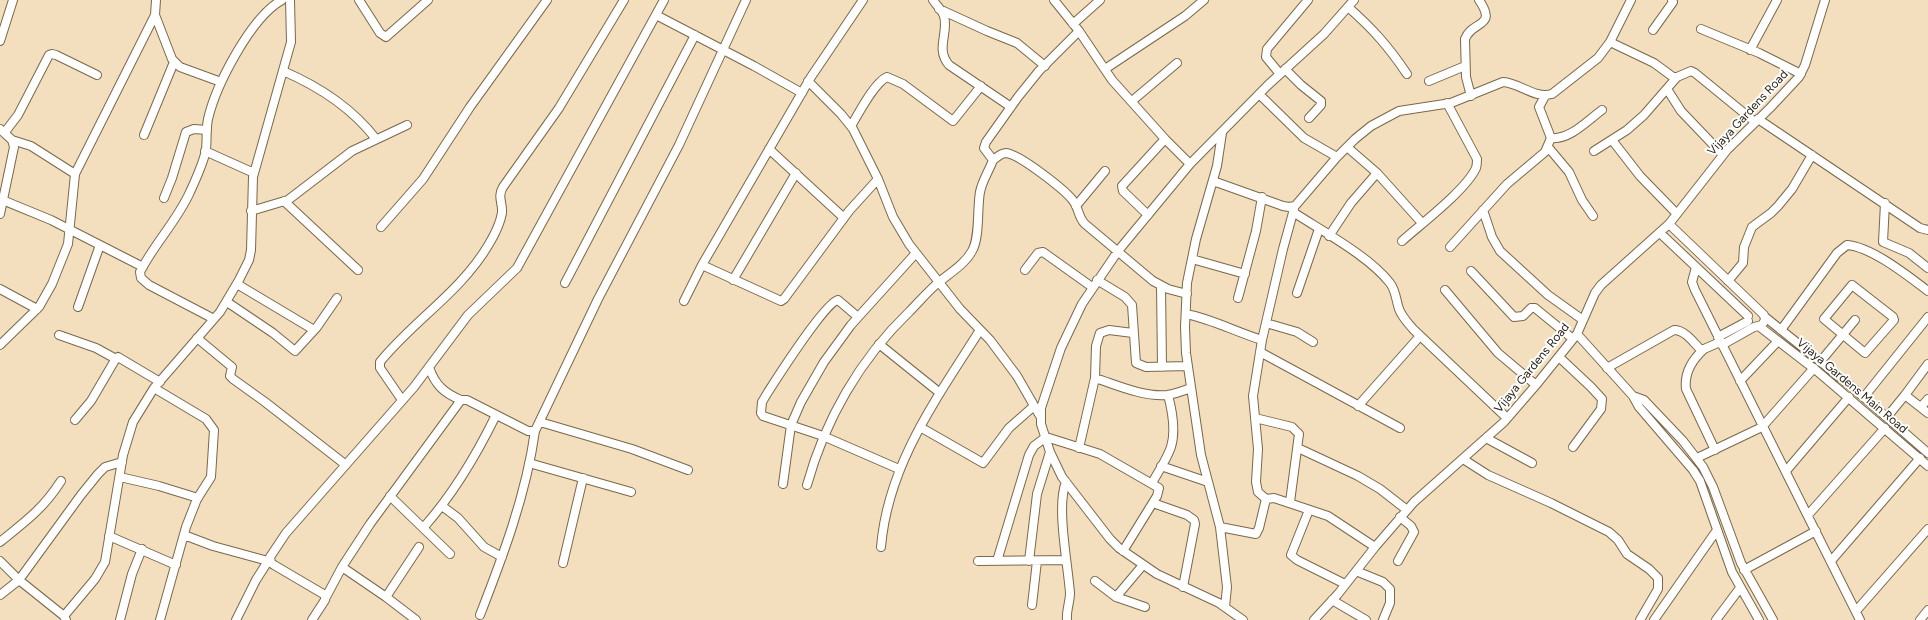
<!DOCTYPE html>
<style>
body{margin:0}
canvas{display:block;background:#f3debd}
</style>
<canvas width="1928" height="620"></canvas>
<script>
const context = document.querySelector('canvas').getContext('2d');
context.lineJoin = 'round';
function stroke(path, color, width, dash) { context.strokeStyle = color; context.lineWidth = width; context.lineCap = dash ? 'butt' : 'round'; context.setLineDash(dash || []); context.stroke(path); }
function drawText(font, color, halo, rows, align = 'center') {
  context.font = font + ' Figtree,sans-serif'; context.lineWidth = 4; context.setLineDash([]); context.textBaseline = 'middle'; context.strokeStyle = halo; context.fillStyle = color; for (const [text, x, y, turn = 0] of rows) {
    context.save(); context.translate(x, y); context.rotate((+turn || 0) * Math.PI / 180); context.textAlign = isNaN(turn) ? turn : align; if (halo) context.strokeText(text, 0, 0); context.fillText(text, 0, 0); context.restore();
  }
}
const street = new Path2D(`
 M156,0L155,15L172,59L180,67L221,82
 M359,0L380,33L386,37L428,0
 M933,0C936,5 942,10 944,16C949,33 935,49 949,65L1011,107
 M1054,0L1079,31L1112,80L1165,139L1190,164
 M1348,7C1373,29 1388,46 1407,74
 M939,9L987,31L1017,43L1045,66
 M656,15L754,66L802,93
 M1073,24L1100,0
 M1701,29L1759,53L1801,74
 M1653,30L1673,2L1672,0
 M0,41L13,0
 M1610,42L1654,63L1673,77H1677L1691,71L1695,73L1755,122
 M1750,50L1777,0
 M1105,69L1185,16L1204,0
 M1285,69L1301,85L1321,101V105L1309,118
 M283,71C318,86 352,108 376,139
 M1280,74L1266,57L1267,49L1308,0
 M808,81L841,114L853,129L878,179L893,217L909,244L960,309L990,340L1017,376L1040,416
 M1429,81L1465,66
 M1667,89L1681,111L1723,155
 M1259,94L1304,138L1337,157
 M1471,96L1466,77L1465,39C1472,20 1498,28 1479,0
 M1132,101L1177,63
 M1758,119L1920,228L1928,230
 M851,126C859,113 874,83 887,77L903,84L953,121L981,86
 M0,129L12,140L14,147L0,214
 M5,132L18,115L49,55L52,54L56,55L97,75
 M1222,133L1217,166L1196,239L1187,283L1185,327L1186,353L1201,455L1220,527L1227,587L1225,607
 M144,135L174,62
 M1551,138C1570,140 1588,120 1602,110
 M12,140L31,146L75,174
 M1612,140L1640,176L1677,214
 M1347,147L1377,173L1422,223
 M1548,147L1569,172L1582,200L1593,216
 M769,149L844,218
 M205,151L254,173
 M1594,151L1627,130L1644,115L1677,77
 M993,160C996,158 1001,153 1006,153C1019,154 1067,191 1074,202C1079,209 1078,217 1085,224L1153,281L1168,289L1187,294
 M1213,181L1283,206L1289,207L1295,206L1337,157L1355,139L1371,126L1399,111L1451,103L1503,82C1520,83 1534,99 1552,94L1598,58L1610,42L1631,0
 M164,198L172,178L186,132L194,129L207,130
 M0,199L51,220L143,267
 M284,201L358,270
 M1885,203L1883,242L1909,253L1928,268
 M1076,206L1105,171
 M1483,210L1492,237L1500,251L1548,295L1583,320
 M251,211L288,200L352,151L407,125
 M1293,212C1322,231 1369,256 1390,283C1396,291 1396,300 1399,309C1402,317 1408,323 1413,329L1507,418
 M1148,215L1123,191L1122,186L1165,139
 M1669,224L1764,315L1765,320L1762,325L1754,327L1722,345
 M381,227L423,179L470,107L547,0
 M1660,233L1748,316
 M1329,236L1351,203L1377,173
 M1402,241C1421,224 1466,190 1476,168C1477,165 1477,162 1477,159L1447,103
 M1450,247L1507,184L1545,152L1551,138L1539,107L1545,96
 M1192,259L1245,274
 M702,265L781,301L784,299L849,211L878,179
 M1696,267L1692,282L1695,290C1749,400 1805,510 1860,620
 M1025,270L1038,253L1043,252L1092,287
 M1471,271L1514,317L1523,316L1531,308H1535L1573,339
 M733,280L796,173
 M1097,280L1125,297L1132,305L1136,363L1146,367L1187,366
 M1728,281L1743,263L1744,247L1752,227L1771,213L1778,206L1792,189L1812,155
 M565,283L695,35
 M237,284L314,330
 M1852,285L1893,317L1894,320L1865,353L1824,319Z
 M1161,286L1162,367
 M0,289L37,309
 M1445,290L1498,353L1536,385
 M1297,293L1319,229
 M1238,298L1256,231L1262,197
 M684,301L702,265L811,77L863,0
 M227,302L273,333L295,351L317,327L337,298
 M78,307L100,245
 M1186,314C1212,319 1236,332 1262,340
 M858,317L838,300C826,301 777,378 768,392L762,402L761,413L763,416L823,436L899,469
 M1765,317L1852,387L1928,453
 M214,319L149,285L141,278L140,272C154,244 177,221 190,192C196,179 203,164 206,150C207,140 206,129 208,119C216,85 251,17 282,0
 M1266,323L1297,332L1313,342
 M1760,327L1817,371L1928,466
 M1781,330L1837,253L1847,245C1872,247 1908,276 1928,291
 M1577,334L1633,396L1639,407L1693,470L1700,481L1732,572L1759,620
 M59,335L96,348L116,359
 M1718,337L1748,321
 M197,338L232,367L230,376L233,379L265,402L346,465
 M879,344L940,393
 M0,345L39,307L52,284L68,244L75,174L155,15
 M1704,349C1693,359 1684,373 1686,389L1715,450
 M1260,352L1400,428
 M1559,357L1591,387L1602,399L1601,409L1573,447
 M1820,362L1855,320
 M429,367C435,385 444,393 461,400
 M1607,368L1674,330C1685,330 1693,342 1700,349H1704L1720,342
 M1095,378C1117,385 1143,397 1167,395C1174,394 1183,391 1191,388
 M1740,381L1778,341
 M154,388L206,419L214,430L211,477L197,499L186,527L160,620
 M1905,395L1928,364
 M1633,396L1644,400L1683,441L1703,467L1713,487L1741,563L1773,620
 M1864,397L1928,317
 M402,400L380,368V362C414,320 461,292 489,244C495,234 500,224 502,213C503,203 497,197 503,187L559,108L624,0
 M1358,406L1420,336
 M1921,407L1928,399
 M1887,417L1905,395L1928,413
 M1255,418L1292,427L1299,434L1290,502
 M75,420L91,401L115,360L118,357L160,382
 M540,422L632,449L688,470
 M920,427L983,463L1009,428L1034,406
 M1486,438L1532,463
 M1079,448L1095,378L1096,346L1100,333L1109,330L1133,333
 M1298,448L1358,476L1380,489L1407,510
 M1697,458L1762,427L1814,368
 M1463,459L1488,475L1551,503L1609,532L1618,540L1627,554L1649,569L1658,578V589L1640,620
 M529,463L631,492
 M1161,466L1208,482
 M1786,471L1849,397
 M120,477L159,486L198,498
 M1066,482C1056,506 1068,565 1070,593C1070,602 1066,611 1067,620
 M1152,483C1158,472 1167,459 1171,447C1176,431 1172,410 1168,395
 M783,484L791,425L801,402L824,362L851,325L916,253
 M807,485C825,420 860,359 909,312C919,302 928,291 939,282C950,273 965,264 972,251C980,238 977,208 980,192C982,181 989,171 993,160L984,148L986,142L1018,97L1039,71L1079,31
 M390,496L450,554
 M1266,499L1258,492L1256,482L1258,449L1253,396L1262,340L1283,249L1294,209
 M1153,503L1187,515L1194,520L1195,524L1183,587
 M442,506L458,518L484,547L502,557
 M1309,510L1291,555L1297,560L1345,584
 M1808,515L1885,428
 M424,527C454,493 476,456 496,415
 M1220,527L1256,534L1259,528L1266,499L1274,498L1328,516L1375,547
 M184,535L213,546L268,561
 M109,536L176,565
 M0,542C26,521 43,509 61,481
 M881,547C888,464 937,398 980,330
 M0,561L19,580L64,616L66,620
 M978,561L1066,560
 M997,561L1029,455L1034,446L1046,437L1100,454L1159,488L1157,496L1123,551
 M1029,561L1037,494L1050,452
 M1398,561L1414,532L1411,526L1400,517
 M1831,561L1920,458
 M563,563L583,478
 M342,567L386,597L416,620
 M1744,570L1816,531
 M1356,571L1383,582L1390,589V603L1383,620
 M1095,581L1116,597L1145,607
 M0,595L19,580L81,495L98,474L105,467L122,462
 M326,597L342,567L370,524L461,400H467L528,431H535L598,299L679,145L746,0
 M386,597L419,547
 M1116,597L1143,565
 M1332,600L1366,620
 M1032,605L1037,561
 M1856,611L1928,529
 M480,615C503,556 526,495 535,431
 M64,616L95,579L105,562L123,455L133,422L154,388L220,312L239,280L249,260L251,250L253,177L291,42L290,0
 M120,620L132,574L142,549
 M236,620L256,580L270,558
 M312,620L325,600V595L274,565L271,563L270,557L286,533L414,387L468,315L517,268L664,0
 M1243,620L1219,603L1157,574L1119,548L1110,539L1062,477L1050,452L1041,424V408L1061,348L1082,304L1118,251L1190,164L1268,85L1324,34L1354,0
 M1314,620L1338,594L1375,547L1414,502L1504,422L1536,385L1577,334L1595,293L1601,285L1669,224L1727,150L1770,108L1799,77L1805,65L1825,0
 M1654,620L1717,530
 M1716,620L1740,588
 M1920,620L1928,610`);
stroke(street, '#7a684a', 10);
stroke(street, '#fff', 8);
drawText('12px', '#2a2316', '#fff', [
 ["Vijaya Gardens Road",1748,113,-47],
 ["Vijaya Gardens Road",1532,368,-51],
 ["Vijaya Gardens Main Road",1852,386,40]
]);
</script>
